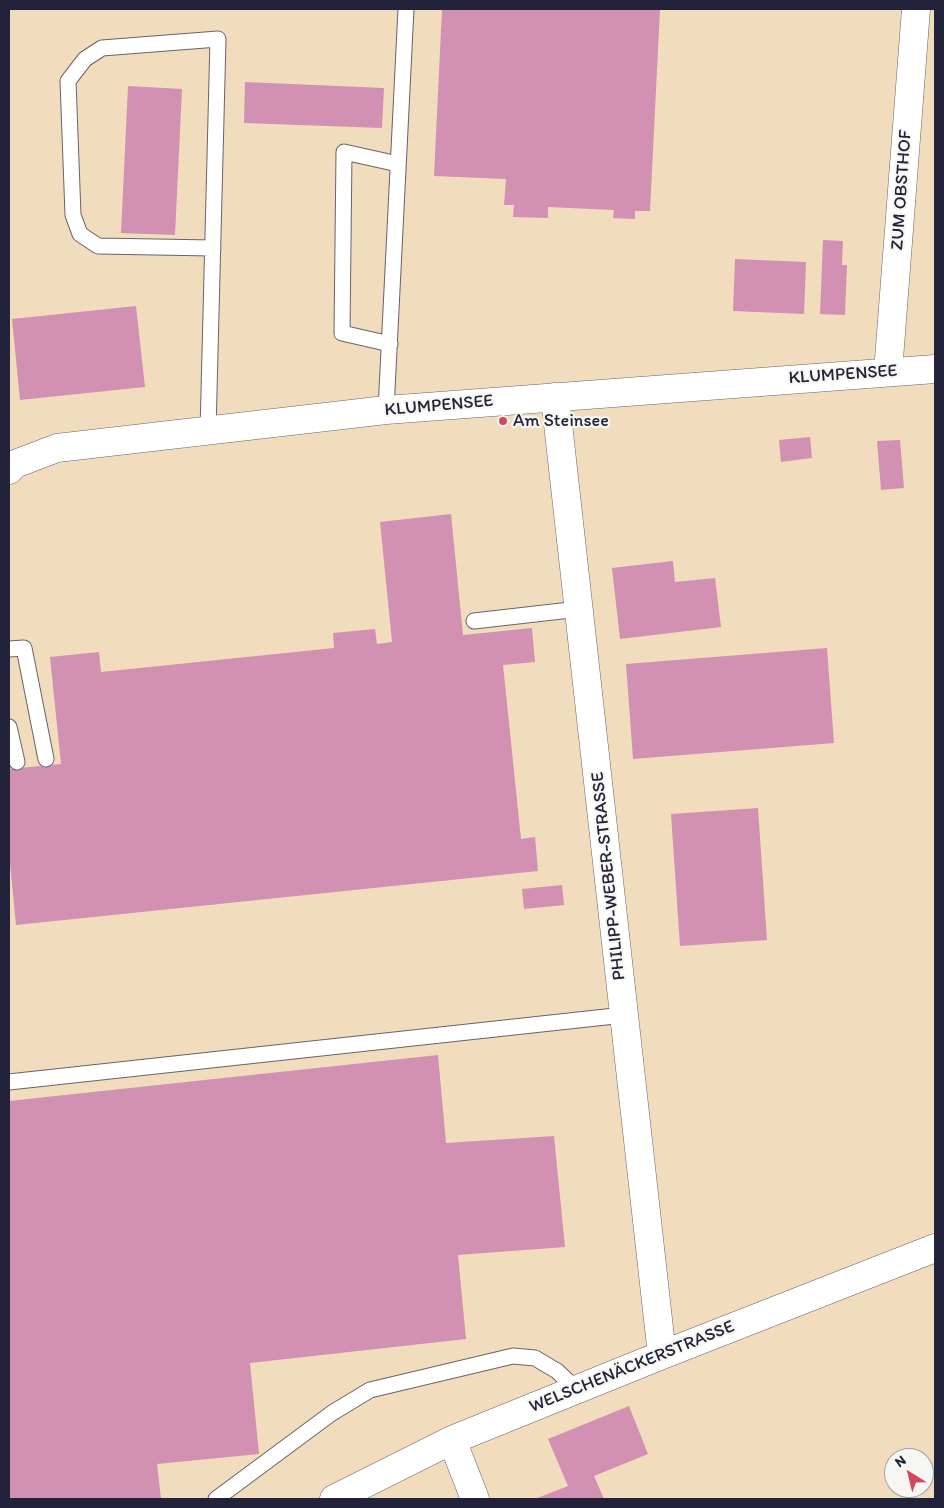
<!DOCTYPE html>
<meta charset="utf-8">
<style>
body{margin:0}
#map{position:relative;width:944px;height:1508px;overflow:hidden;background:#f1dcbd;font-family:Itim,sans-serif}
canvas{display:block}
.frame{position:absolute;inset:0;border:10px solid #22223b;pointer-events:none}
.north{position:absolute;left:884px;top:1448px;width:50px;height:50px;box-sizing:border-box;background:#f6f6f2;border:1px solid #a1a1a9;border-radius:50%;rotate:324deg;font-size:14px;font-weight:700;line-height:20px;text-align:center;color:#22223b}
.north::after{content:'';display:block;margin:auto;width:18px;height:22px;background:#d1495b;clip-path:polygon(50% 0,100% 100%,50% 72%,0 100%)}
</style>
<div id="map">
<canvas width="944" height="1508"></canvas>
<div class="frame"></div>
<div class="north">N</div>
</div>
<script>
const context = document.querySelector('canvas').getContext('2d');
context.lineJoin = 'round';
function fill(path, color) { context.fillStyle = color; context.fill(path, 'evenodd'); }
function stroke(path, color, width, dash) { context.strokeStyle = color; context.lineWidth = width; context.lineCap = dash ? 'butt' : 'round'; context.setLineDash(dash || []); context.stroke(path); }
function drawText(font, color, halo, rows, align = 'center') {
  context.font = font + ' Itim,sans-serif'; context.lineWidth = 4.5; context.setLineDash([]); context.textBaseline = 'middle'; context.strokeStyle = halo; context.fillStyle = color; for (const [text, x, y, turn = 0] of rows) {
    context.save(); context.translate(x, y); context.rotate((+turn || 0) * Math.PI / 180); context.textAlign = isNaN(turn) ? turn : align; if (halo) context.strokeText(text, 0, 0); context.fillText(text, 0, 0); context.restore();
  }
}
fill(new Path2D(`
 M442,9H660L650,211H635V219L613,218L614,210L548,207V218L513,217L514,205H504L506,179L434,176Z
 M245,82L384,88L382,128L244,123Z
 M128,86L182,89L175,235L121,233Z
 M823,240L843,241L842,265H847L845,315L820,314Z
 M735,259L806,262L804,314L733,311Z
 M136,306L145,387L20,400L12,319Z
 M810,437L812,458L781,462L779,440Z
 M900,440L904,488L881,490L877,441Z
 M451,514L463,635L532,628L535,662L503,665L521,839L535,837L538,871L16,925L9,853V769L61,764L50,657L99,652L101,672L334,648L333,633L375,629L377,644L392,642L380,522Z
 M673,561L675,582L715,578L721,627L620,639L612,568Z
 M827,648L834,743L633,759L626,664Z
 M758,808L767,940L680,946L671,814Z
 M562,885L564,905L524,909L522,889Z
 M438,1055L446,1143L554,1136L565,1247L458,1255L466,1339L250,1363L259,1454L157,1464L161,1499H9V1101Z
 M629,1406L648,1454L594,1476L604,1499H535L568,1486L548,1439Z`), '#d291b3');
const lane = new Path2D(`
 M390,344L342,333L344,152L398,164
 M386,410L406,9
 M208,431L218,39L102,48L85,59L68,81L73,215L80,234L98,246L213,248
 M474,621L579,609
 M9,649L24,648L46,759
 M9,727L17,762
 M9,1082L624,1015
 M216,1499L332,1413L370,1390L513,1356L535,1358L557,1371L576,1389`);
const street = new Path2D(`
 M888,372L916,9
 M555,397L662,1355
 M9,470L15,464L57,448L386,410L935,369
 M452,1440L475,1499
 M334,1499L452,1440L662,1355L935,1248`);
stroke(lane, '#6a6368', 17);
stroke(street, '#6a6368', 29);
stroke(lane, '#fff', 15);
stroke(street, '#fff', 28);
for (const [x, y, r, color] of [
 [503,421,5,"#d1495b"]
]) { const dot = new Path2D(); dot.arc(x, y, r, 0, 2 * Math.PI); context.fillStyle = color; context.fill(dot); stroke(dot, '#f6f6f2', 2); }
drawText('18px', '#22223b', '#f6f6f2', [
 ["ZUM OBSTHOF",902,190,-86],
 ["KLUMPENSEE",843,375,-4],
 ["KLUMPENSEE",439,406,-5],
 ["PHILIPP-WEBER-STRASSE",609,876,-96],
 ["WELSCHENÄCKERSTRASSE",632,1367,-22]
]);
drawText('18px', '#22223b', '#f6f6f2', [
 ["Am Steinsee",513,421]
], 'left');
</script>
